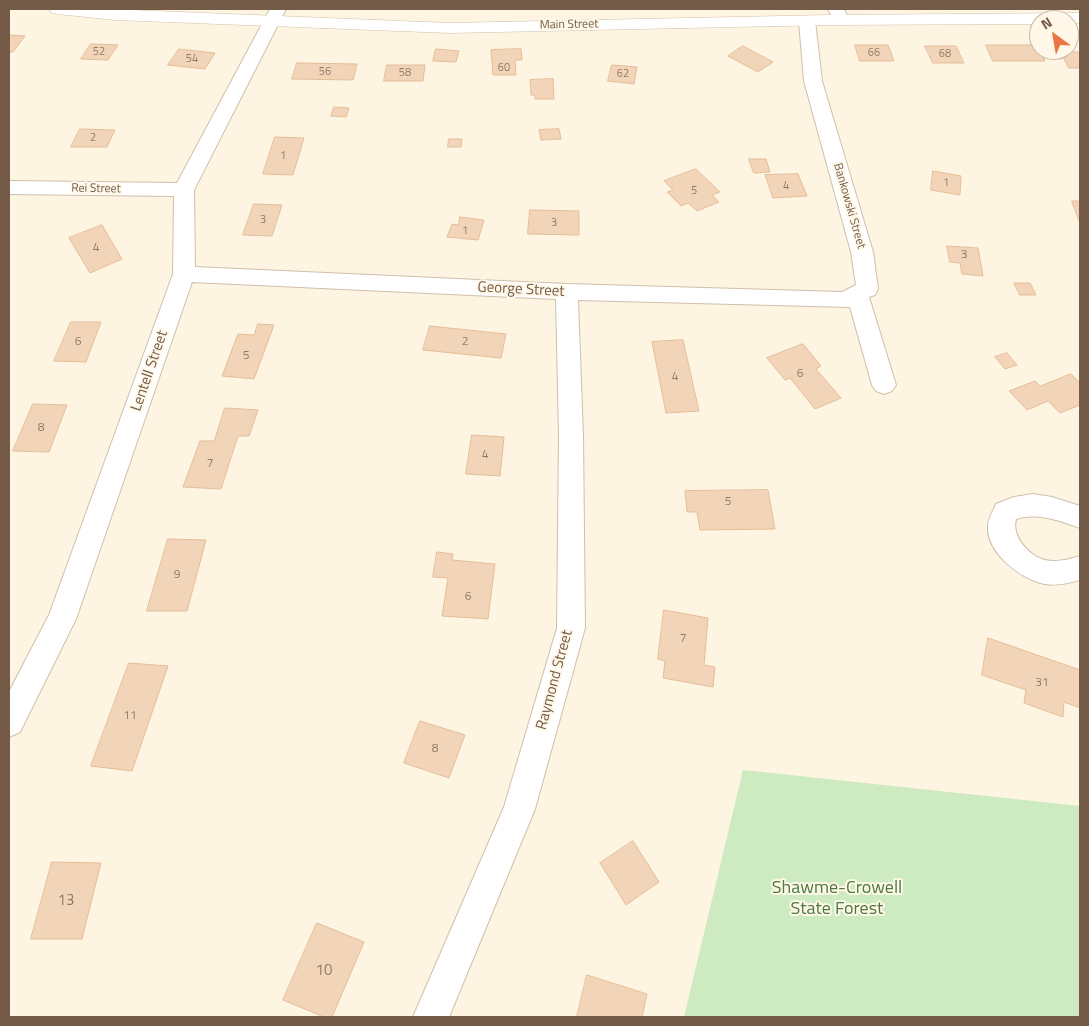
<!DOCTYPE html>
<style>
body{margin:0}
#map{position:relative;width:1089px;height:1026px;overflow:hidden;background:#fdf4e1;font-family:"Titillium Web",sans-serif}
canvas{display:block}
.frame{position:absolute;inset:0;border:10px solid #745b48;pointer-events:none}
.north{position:absolute;left:1029px;top:10px;width:50px;height:50px;box-sizing:border-box;background:#fff8e8;border:1px solid #c7b9a8;border-radius:50%;rotate:328deg;font-size:14px;font-weight:700;line-height:20px;text-align:center;color:#745b48}
.north::after{content:'';display:block;margin:auto;width:18px;height:22px;background:#ea7743;clip-path:polygon(50% 0,100% 100%,50% 72%,0 100%)}
</style>
<div id="map">
<canvas width="1089" height="1026"></canvas>
<div class="frame"></div>
<div class="north">N</div>
</div>
<script>
const context = document.querySelector('canvas').getContext('2d');
context.lineJoin = 'round';
function fill(path, color) { context.fillStyle = color; context.fill(path, 'evenodd'); }
function stroke(path, color, width, dash) { context.strokeStyle = color; context.lineWidth = width; context.lineCap = dash ? 'butt' : 'round'; context.setLineDash(dash || []); context.stroke(path); }
function drawText(font, color, halo, rows, align = 'center') {
  context.font = font + ' "Titillium Web",sans-serif'; context.lineWidth = 4; context.setLineDash([]); context.textBaseline = 'middle'; context.strokeStyle = halo; context.fillStyle = color; for (const [text, x, y, turn = 0] of rows) {
    context.save(); context.translate(x, y); context.rotate((+turn || 0) * Math.PI / 180); context.textAlign = isNaN(turn) ? turn : align; if (halo) context.strokeText(text, 0, 0); context.fillText(text, 0, 0); context.restore();
  }
}
fill(new Path2D(`
 M743,770L1080,806V1017H684Z`), '#cdeac0');
const building = new Path2D(`
 M9,35L25,36L13,52H9Z
 M91,44L118,45L108,60L81,59Z
 M855,45H888L894,61H860Z
 M986,45H1037L1045,61H993Z
 M743,46L773,62L758,72L728,56Z
 M925,46H956L964,63H933Z
 M179,49L215,53L205,69L168,65Z
 M436,49L459,51L456,62L433,61Z
 M521,49L522,60H515L516,75H493L491,50Z
 M1061,52H1080V68H1069Z
 M297,63L357,64L353,80L292,79Z
 M387,65H425L423,81H384Z
 M612,65L637,67L634,84L608,81Z
 M553,79L554,99H535V95H531L530,80Z
 M334,107L349,108L346,117L331,116Z
 M80,129L115,130L107,147H71Z
 M559,129L561,139L541,140L539,130Z
 M275,137L304,138L293,175L263,174Z
 M449,139H462L461,147H448Z
 M749,159H766L770,172L754,173Z
 M696,169L720,192L712,195L719,202L697,211L688,203L681,206L667,192L673,190L664,181Z
 M933,171L961,176L960,195L931,190Z
 M798,174L807,196L773,198L765,175Z
 M1072,201H1080V220H1079Z
 M254,204L282,205L272,236L243,235Z
 M530,210L579,211V235L528,234Z
 M460,217L484,220L478,240L447,237L452,224L458,225Z
 M102,225L122,259L90,273L69,238Z
 M947,246L978,248L983,276L962,274L960,263L950,262Z
 M1014,283H1030L1036,295H1020Z
 M71,322H101L86,362L54,361Z
 M258,324L274,325L254,379L222,376L238,334L254,335Z
 M430,326L506,334L501,358L423,350Z
 M683,340L699,411L666,413L652,342Z
 M803,344L821,366L816,369L841,398L815,409L790,378L785,380L767,358Z
 M1007,353L1017,365L1005,369L995,357Z
 M1071,374L1080,383V405L1060,413L1048,401L1027,410L1009,391L1035,381L1040,386Z
 M33,404L67,405L49,452L13,451Z
 M225,408L258,410L249,436H238L221,489L183,487L200,441H214Z
 M472,435L504,437L500,476L466,474Z
 M768,490L775,529L700,530L697,512H687L685,491Z
 M168,539L206,540L187,611H147Z
 M437,552L453,554L452,560L495,564L488,619L442,616L448,578L433,577Z
 M664,610L708,618L704,665L715,667L713,687L663,678L665,661L658,659Z
 M988,638L1080,670V708L1064,702L1063,717L1024,703L1026,690L982,675Z
 M129,663L168,666L132,771L91,766Z
 M420,721L465,735L449,778L404,763Z
 M633,841L659,882L626,905L600,863Z
 M52,862L101,863L82,939H31Z
 M317,923L364,942L332,1017H324L283,1000Z
 M587,975L647,994L642,1017H577Z`);
fill(building, '#f2d5b8');
stroke(building, '#e5bd98', 1);
const minor = new Path2D(`
 M270,9H286L194,190L195,267L567,284L842,292L856,285L851,252L804,81L799,21L801,17H813L815,21L822,81L873,252L878,289L875,295L869,297L896,385L892,391L884,394L876,391L872,385L850,307L578,300L583,435L585,628L535,809L449,1017H413L504,807L557,628L559,435L556,299L192,282L76,619L20,732L9,737V692L49,615L173,274L174,196L9,194V181L177,183Z
 M828,9H844L849,20L847,24H835Z
 M1033,494L1052,497L1080,506V528C1060,521 1038,512 1016,519C1011,536 1029,556 1045,560C1057,563 1069,559 1080,556V580C1069,583 1057,586 1045,584C1022,580 986,553 988,526C988,519 993,511 996,504L1014,497Z`);
const secondary = new Path2D(`
 M49,9H106L450,23L829,15L1080,13V23H1069V20H1039V24L829,25L450,33L115,20L58,14L52,13Z`);
stroke(minor, '#d0bfab', 2);
stroke(secondary, '#d3bfa8', 1);
fill(minor, '#fff');
fill(secondary, '#fff');
drawText('11px', '#947a64', null, [
 ["52",99,52],
 ["66",874,53],
 ["68",945,54],
 ["54",192,59],
 ["60",504,68],
 ["56",325,72],
 ["58",405,73],
 ["62",623,74],
 ["2",93,138],
 ["1",283,156],
 ["1",946,183],
 ["4",786,186],
 ["5",694,191],
 ["3",263,220],
 ["3",554,223],
 ["1",465,231]
]);
drawText('12px', '#745b48', '#fff8e8', [
 ["Main Street",569,25,-1],
 ["Rei Street",96,189,1],
 ["Bankowski Street",849,206,74]
]);
drawText('12px', '#947a64', null, [
 ["4",96,248],
 ["3",964,255],
 ["6",78,342],
 ["2",465,342],
 ["5",246,356],
 ["6",800,374],
 ["4",675,377],
 ["8",41,428],
 ["4",485,455],
 ["7",210,464],
 ["5",728,502],
 ["9",177,575],
 ["6",468,597],
 ["7",683,639],
 ["31",1042,683],
 ["11",130,716],
 ["8",435,749]
]);
drawText('15px', '#745b48', '#fff8e8', [
 ["George Street",521,290,3],
 ["Lentell Street",150,371,-71],
 ["Raymond Street",555,680,-75]
]);
drawText('15px', '#947a64', null, [
 ["13",66,901],
 ["10",324,971]
]);
drawText('18px', '#4c7a40', '#fff8e8', [
 ["Shawme-Crowell",837,889],
 ["State Forest",837,910]
]);
</script>
